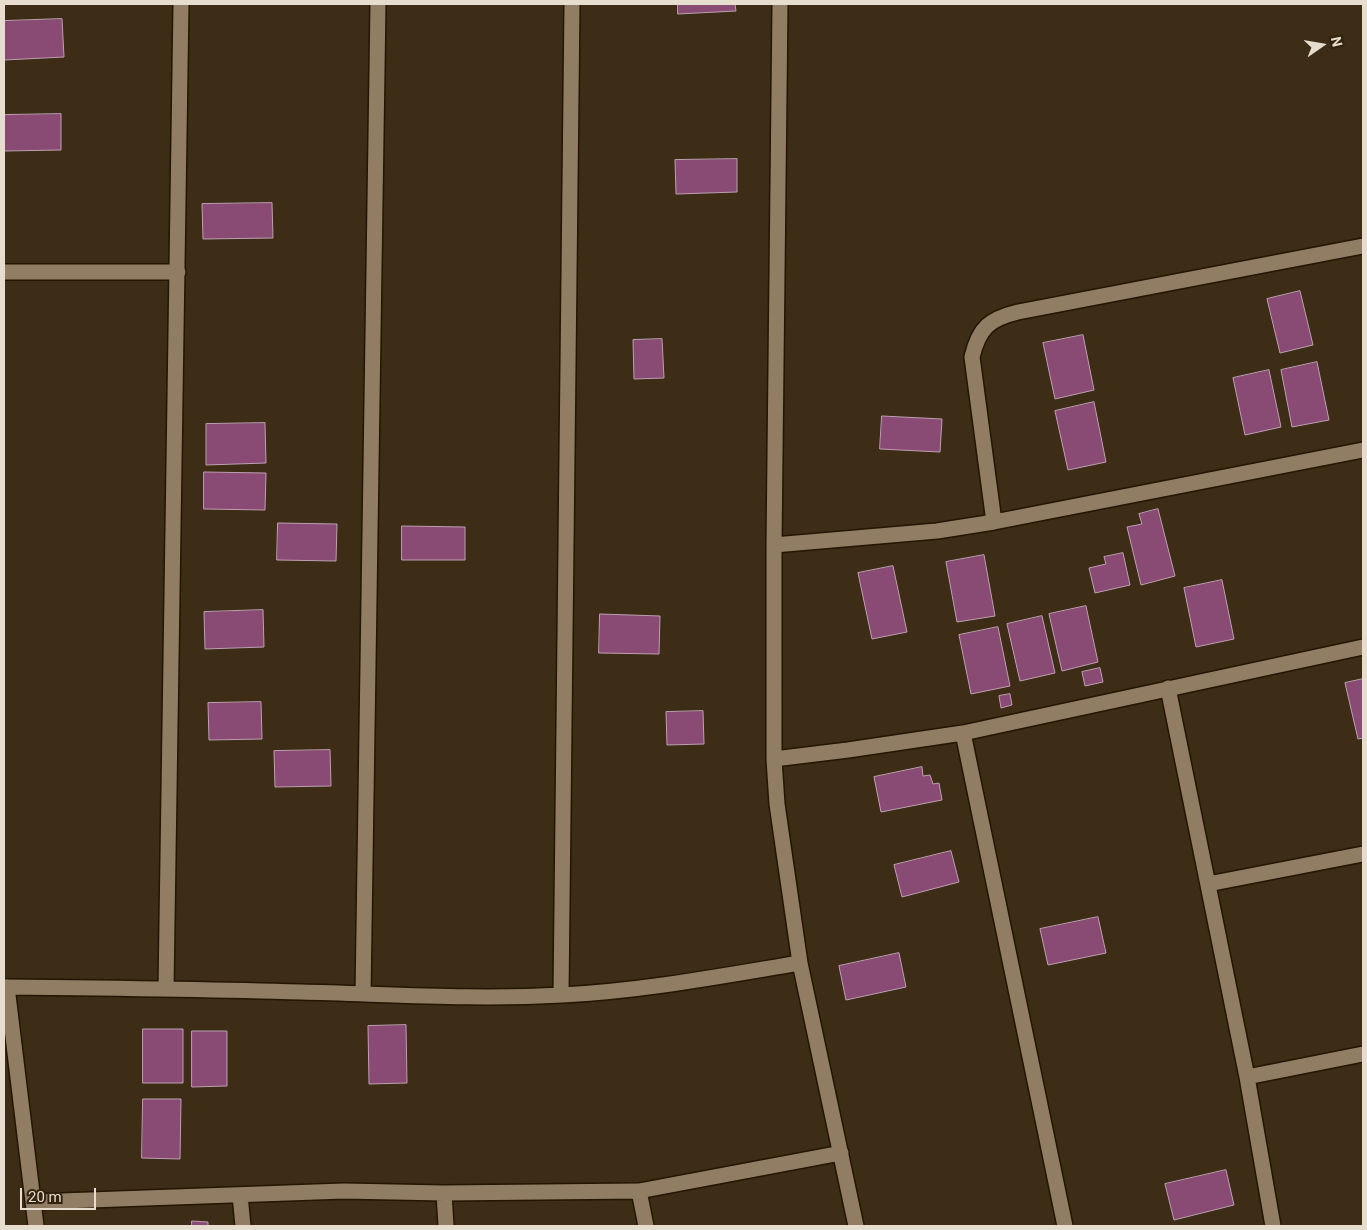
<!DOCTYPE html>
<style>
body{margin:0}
#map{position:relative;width:1367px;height:1230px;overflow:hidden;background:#3d2d16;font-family:Roboto,sans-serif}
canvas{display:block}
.frame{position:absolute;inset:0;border:5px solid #e7ddcf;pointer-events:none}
.north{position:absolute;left:1297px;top:20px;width:50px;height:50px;-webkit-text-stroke:4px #33230c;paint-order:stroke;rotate:77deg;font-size:14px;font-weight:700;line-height:20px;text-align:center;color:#e7ddcf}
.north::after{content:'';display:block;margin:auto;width:18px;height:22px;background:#e7ddcf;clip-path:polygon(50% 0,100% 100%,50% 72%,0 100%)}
.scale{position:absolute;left:20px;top:1188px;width:76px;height:22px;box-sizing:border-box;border:2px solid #e7ddcf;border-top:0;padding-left:6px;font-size:15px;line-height:18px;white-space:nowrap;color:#e7ddcf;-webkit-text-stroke:4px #33230c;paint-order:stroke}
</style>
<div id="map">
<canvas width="1367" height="1230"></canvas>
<div class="frame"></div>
<div class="north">N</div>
<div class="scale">20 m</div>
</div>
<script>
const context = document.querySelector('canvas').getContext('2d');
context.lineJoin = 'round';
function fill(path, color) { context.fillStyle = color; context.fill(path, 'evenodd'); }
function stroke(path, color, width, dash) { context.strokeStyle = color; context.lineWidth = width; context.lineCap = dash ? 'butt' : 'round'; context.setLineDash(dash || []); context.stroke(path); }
const building = new Path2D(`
 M678,4H735L736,11L678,14Z
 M62,19L64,57L4,60V21Z
 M61,114V150L4,151V115Z
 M737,159V192L676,194L675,160Z
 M272,203L273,238L203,239L202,204Z
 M1300,291L1313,345L1280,353L1267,299Z
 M1083,335L1094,390L1055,399L1043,343Z
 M662,339L664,378L634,379L633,340Z
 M1317,362L1329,420L1292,427L1281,370Z
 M1269,370L1281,427L1245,435L1233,378Z
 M1094,402L1106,462L1068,470L1055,411Z
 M882,416L942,419L940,452L880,449Z
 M265,423L266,463L206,465V424Z
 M204,472L266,473L265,510L204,509Z
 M1158,509L1175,576L1141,585L1127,527L1142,524L1139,514Z
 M278,523L337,524L336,561L277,560Z
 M402,526L465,527V560H402Z
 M1123,553L1130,585L1095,593L1089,568L1106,564L1104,557Z
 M984,555L995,616L957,622L946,562Z
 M893,566L907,632L872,639L858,573Z
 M1222,580L1234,639L1196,647L1184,588Z
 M1086,606L1098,662L1062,671L1049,614Z
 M263,610L264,647L205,649L204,612Z
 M600,614L660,616L659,654L599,653Z
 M1042,616L1055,673L1020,681L1007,624Z
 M998,627L1010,686L971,694L959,635Z
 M1100,668L1103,682L1085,686L1082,672Z
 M1363,679V738L1358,739L1345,683Z
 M1010,694L1012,705L1001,708L999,696Z
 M261,702L262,739L209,740L208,703Z
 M703,711L704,744L667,745L666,712Z
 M330,750L331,786L275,787L274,751Z
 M922,767L923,776L930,775L933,784L939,783L942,800L881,812L874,777Z
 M951,851L959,882L902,897L894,865Z
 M1098,917L1106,953L1048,965L1040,929Z
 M899,953L906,987L846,1000L839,966Z
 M406,1025L407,1083L369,1084L368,1026Z
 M143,1029H183V1083H143Z
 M192,1031H227V1086L192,1087Z
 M143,1099H181L180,1159L142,1158Z
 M1226,1170L1234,1205L1174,1220L1165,1184Z
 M192,1221L208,1222V1226H192Z`);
fill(building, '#894a74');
stroke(building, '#bea0b3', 1);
const minor = new Path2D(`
 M780,4L774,545V759L777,804L800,963L856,1226
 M4,272H178
 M994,522L972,357C979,328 989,319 1018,312L1363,246
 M774,545L937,531L994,522L1363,450
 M1168,688L1247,1077L1273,1226
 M963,733L1065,1226
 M774,759L848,750L963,733L1363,647
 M1208,884L1363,854
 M4,987C103,988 202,989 301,992C388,994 475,1000 562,995C642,991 721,976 800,963
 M7,987L36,1226
 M166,988L181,4
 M363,994L378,4
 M561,995L572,4
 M1247,1077L1363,1054
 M639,1191L646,1226
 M444,1193L446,1226
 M240,1195L243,1226
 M33,1202L344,1191L444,1193L639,1191L841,1153`);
stroke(minor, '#241501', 18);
stroke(minor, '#907d64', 15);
</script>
